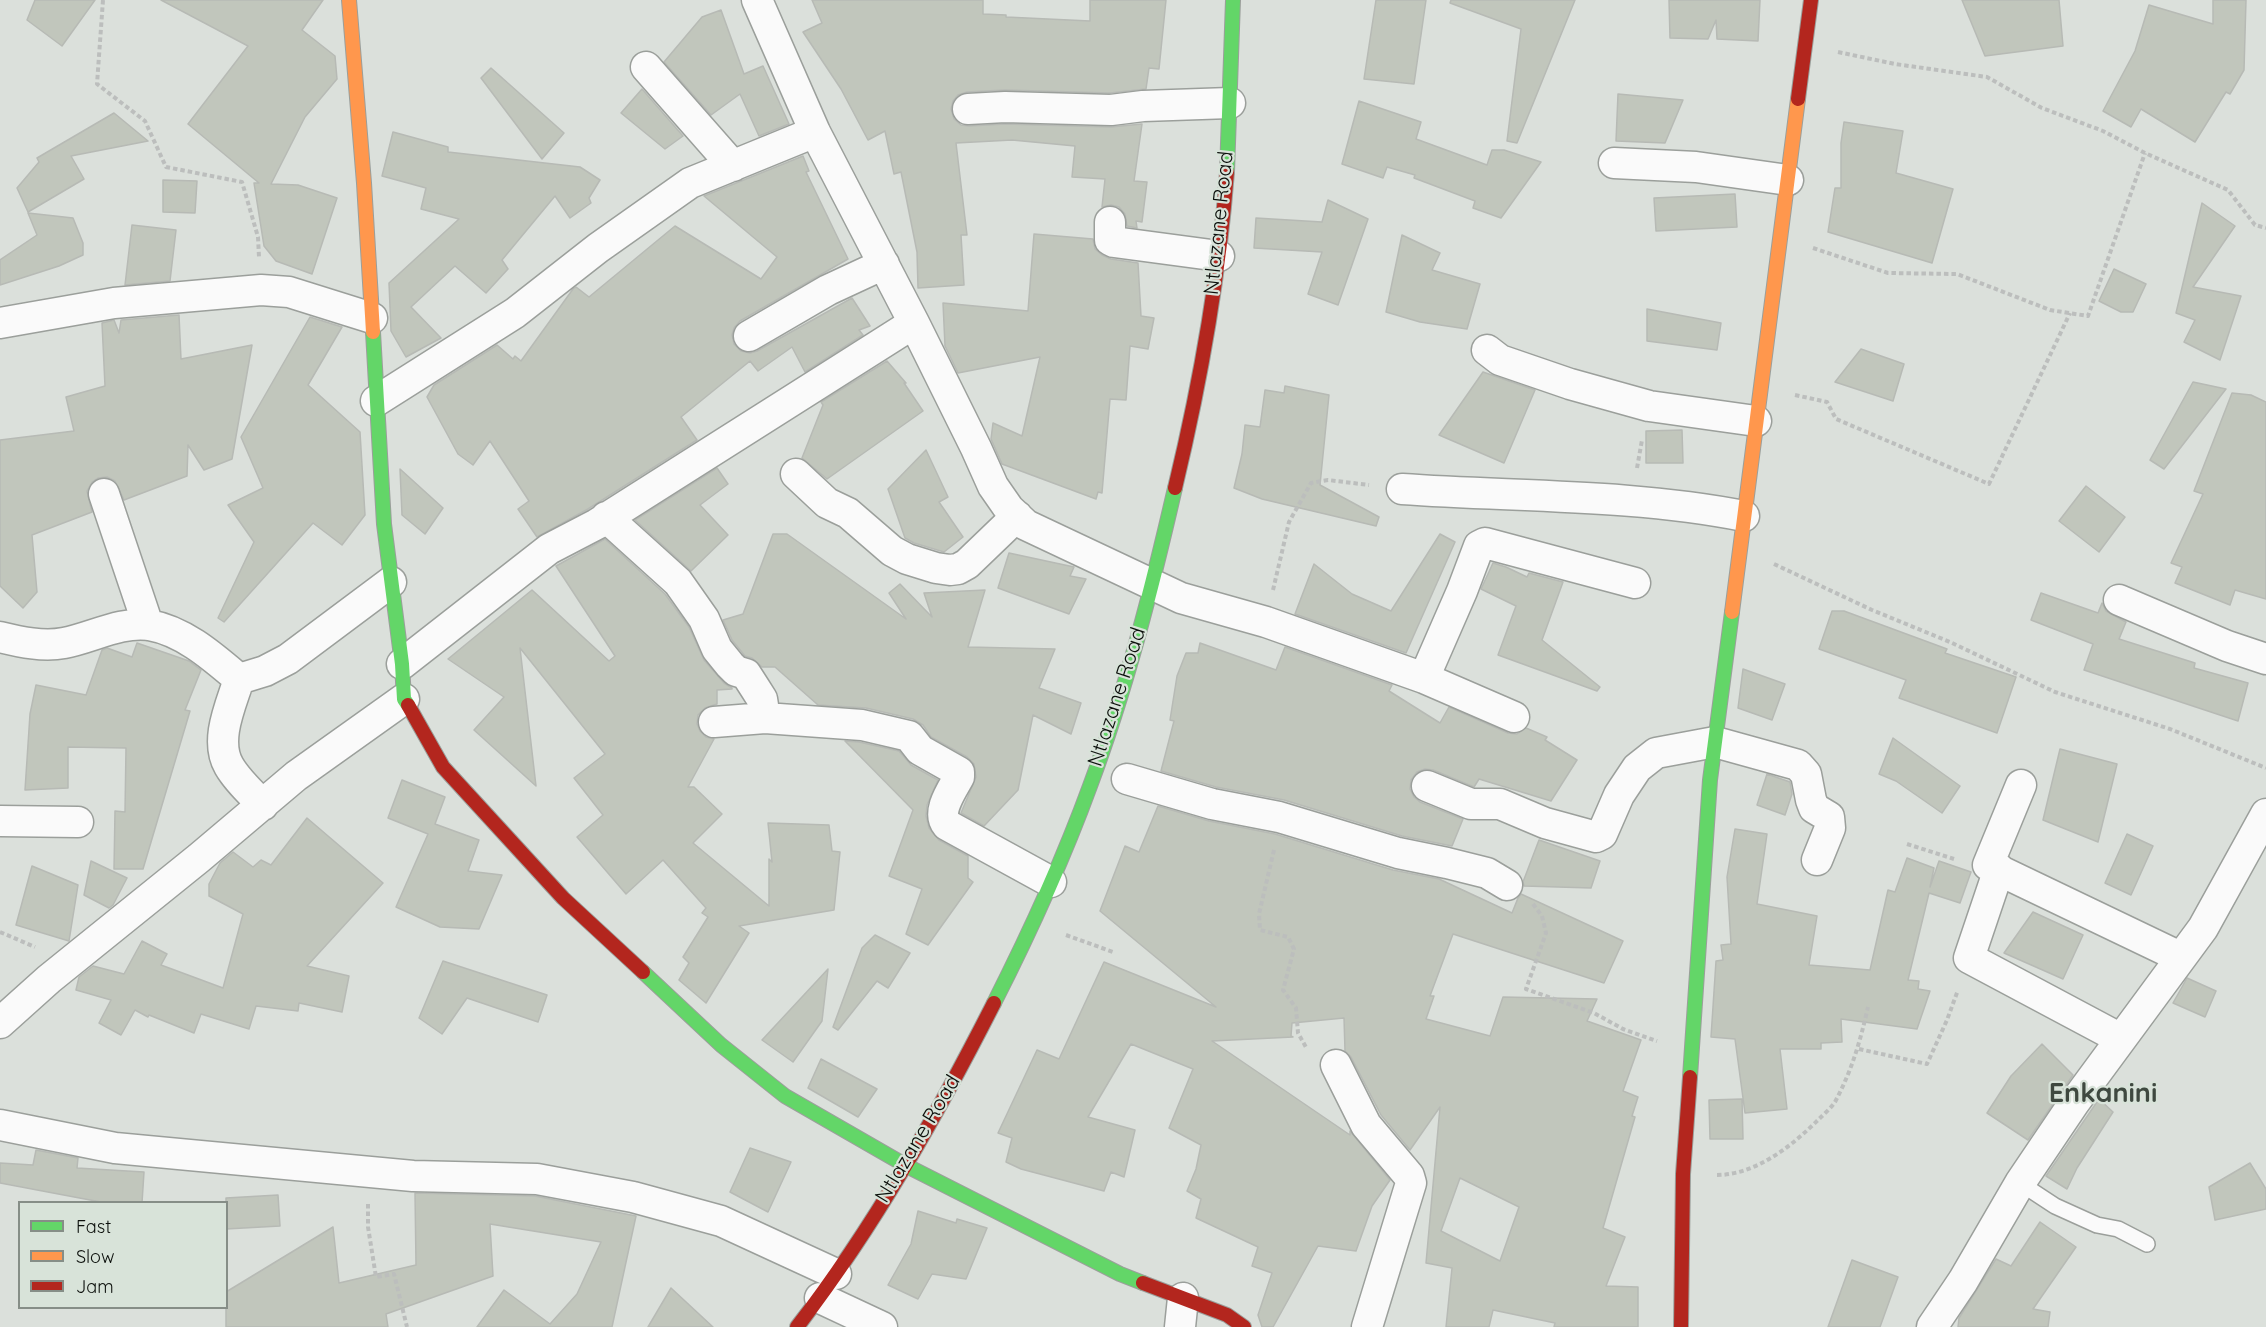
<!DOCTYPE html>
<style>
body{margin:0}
#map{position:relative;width:2266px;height:1327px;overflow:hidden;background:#dbe0db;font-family:Quicksand,sans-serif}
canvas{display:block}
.legend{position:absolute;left:18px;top:1201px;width:210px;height:108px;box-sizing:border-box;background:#d8e3d9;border:2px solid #868e87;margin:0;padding:8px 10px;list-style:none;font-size:18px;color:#0b0f0b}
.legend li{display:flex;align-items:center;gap:12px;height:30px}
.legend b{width:30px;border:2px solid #868e87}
</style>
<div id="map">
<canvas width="2266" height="1327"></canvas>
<ul class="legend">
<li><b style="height:8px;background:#63d668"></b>Fast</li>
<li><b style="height:8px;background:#ff974d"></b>Slow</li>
<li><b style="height:8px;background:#b3261e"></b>Jam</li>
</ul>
</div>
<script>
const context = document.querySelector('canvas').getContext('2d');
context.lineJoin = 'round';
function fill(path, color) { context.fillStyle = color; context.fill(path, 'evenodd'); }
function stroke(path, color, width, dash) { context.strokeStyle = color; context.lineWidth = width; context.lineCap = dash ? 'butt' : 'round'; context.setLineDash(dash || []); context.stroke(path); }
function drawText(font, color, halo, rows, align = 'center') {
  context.font = font + ' Quicksand,sans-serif'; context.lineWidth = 4.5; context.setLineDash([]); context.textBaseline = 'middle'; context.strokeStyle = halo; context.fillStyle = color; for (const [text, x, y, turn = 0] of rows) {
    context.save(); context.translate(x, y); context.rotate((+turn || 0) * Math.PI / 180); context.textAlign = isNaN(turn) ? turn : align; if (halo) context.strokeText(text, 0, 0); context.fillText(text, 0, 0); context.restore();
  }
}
const building = new Path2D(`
 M35,0H95L62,46L27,20Z
 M161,0H323L302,30L335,56L337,79L305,117L271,184L298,185L337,198L312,274L276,261L264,246L254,183H259L188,124L248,46Z
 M812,0H983V14L1006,15V17L1090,21V0H1166L1159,69L1149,68L1146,89L1110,93L1005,90L967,92L958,95L953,101L951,109L954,119L961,125L969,126L1005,124L1111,127L1142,124L1134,181L1147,182L1142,222L1136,221L1137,228L1127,226L1125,214L1119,207L1111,205L1102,207L1105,179L1072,177L1075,146L1012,140L956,143L967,235H961L964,285L918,288L917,252L901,172L894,174L885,131L868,140L841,89L803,32L822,23Z
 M1376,0H1426L1414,84L1364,79Z
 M1451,0H1575L1517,143L1507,141L1521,29L1450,3Z
 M1669,0H1760L1758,41L1717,39L1716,20L1708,39L1670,38Z
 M1962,0H2059L2063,46L1985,56Z
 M2213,0H2246L2244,70L2230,94L2226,92L2195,142L2141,109L2131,127L2103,111L2135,51L2149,5L2213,24Z
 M721,10L744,74L763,66L789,124L759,136L740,94L711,115L664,62L702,17Z
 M491,68L564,133L542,159L481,78Z
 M642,89L683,136L665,149L621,113Z
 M1618,94L1683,100L1665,143L1616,141Z
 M1359,101L1421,122L1416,139L1487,165L1492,150H1504L1541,162L1501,218L1473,208L1475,201L1414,178L1415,175L1387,167L1383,178L1342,164Z
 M114,113L148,141L71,156L84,179L28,212L17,188L39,162L37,158Z
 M1844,122L1903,131L1896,173L1953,189L1932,263L1828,232L1835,188H1841V143Z
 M393,132L448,147V152L580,167L600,180L589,198L591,203L570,218L555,196L502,260L508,269L486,293L455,266L411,307L441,338L406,357L391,331L389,283L459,219L421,209L426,188L382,176Z
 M803,156L809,171L806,172L848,259L740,321L734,328L732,335L734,344L741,351L750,353L757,351L852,298L870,326L859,330L863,335L805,372L792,347L758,371L750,361L681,417L697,440L588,509L537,537L518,509L529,501L490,441L473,465L458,454L427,397L434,385L497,345L513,359L515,356L521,361L573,289L576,287L589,297L675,226L761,279L777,257L704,196Z
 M163,180L197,181L195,213L163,212Z
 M1735,194L1737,227L1656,231L1654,198Z
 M1328,200L1368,219L1338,305L1308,294L1322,252L1254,248L1256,218L1322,222Z
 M2202,203L2235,226L2193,287L2241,296L2220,360L2184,342L2195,320L2176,313Z
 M28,213L73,218L83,243V255L59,266L0,285V260L37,235Z
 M132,225L176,230L170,281L125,285Z
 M1034,234L1093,239L1095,249L1102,255L1111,259L1138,263L1141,316L1154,318L1148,349L1130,346L1126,400L1110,399L1102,493L1098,492L1096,499L1002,464L991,439L993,423L1022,436L1040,357L958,373L945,346L943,303L1028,311Z
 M1402,235L1440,253L1432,270L1480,284L1467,329L1420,322L1386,312Z
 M2114,269L2146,284L2133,312H2121L2099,301Z
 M1647,309L1721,323L1717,350L1647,341Z
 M179,315L181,359L252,345L232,459L204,470L188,445L187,476L124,500L115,481L107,477L98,478L92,482L87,491L92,512L32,535L37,592L23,608L0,586V440L74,431L66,397L105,386L102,323L114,320L119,333L121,320Z
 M310,317L342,327L308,385L360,432L365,515L342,545L313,523L224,622L218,618L254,542L228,505L263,488L241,437Z
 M1861,349L1904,364L1893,401L1835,382Z
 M887,361L906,383H904L923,411L827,479L802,458L823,405L821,402Z
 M1483,372L1535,390L1504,463L1439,435Z
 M2193,382L2226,389L2164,469L2150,460Z
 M1285,386L1329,395L1320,485L1379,517L1376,526L1262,499L1234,488L1242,454L1245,425L1260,427L1265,390L1284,393Z
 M2232,393L2251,395L2266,402V599L2235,590L2230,605L2175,583L2182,567L2171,563L2203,494L2194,491Z
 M1682,430L1683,463H1646V431Z
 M926,450L948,497L939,502L963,537L944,552L914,543L905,538L888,489Z
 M717,468L728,484L700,505L728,535L691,571L635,520Z
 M400,469L443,508L425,534L402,515Z
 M2086,486L2125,517L2099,552L2059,521Z
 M773,534H787L906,619L889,593L900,584L932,617L924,593L985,590L968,647L1055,649L1039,688L1081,703L1071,734L1033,715L1018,790L984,826L961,813L976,777L974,764L967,757L931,737L923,725L913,719L866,708L818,705L775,667H762L752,658L745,656L732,640L723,620L743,614Z
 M1440,534L1455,542L1406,653L1295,614L1314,564L1352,594L1391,611Z
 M605,539L665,594L689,627L704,660L724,683L732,688V689L717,690V704L705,708L698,715L697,724L700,731L706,737L714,739L688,787H694L722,814L693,843L769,906V859L772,862L768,823L829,825L832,851L840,852L834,910L739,926L749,933L706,1003L679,980L689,963L683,957L708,917L702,913L706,908L663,860L626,894L577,837L603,815L574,778L605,754L520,648L536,786L474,730L504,697L448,659L532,590L609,661L615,656L556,566Z
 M1009,553L1074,567L1070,576L1086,579L1069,614L998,588Z
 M1493,563L1506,567L1527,577L1529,573L1563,582L1542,640L1600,687L1597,691L1498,655L1516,606L1481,589Z
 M2041,593L2098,613L2102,603L2106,611L2126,622L2119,639L2195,663L2194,668L2248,683L2238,721L2084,670L2093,644L2031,620Z
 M1832,611H1844L1947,649L1945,653L2016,677L1997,733L1899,698L1906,680L1819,649Z
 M137,643L189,661L201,670L185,710L190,711L143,869H114L115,811L125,812L126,748L68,747V788L25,790L30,714L36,685L86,695L102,650L107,648L132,657Z
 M1200,643L1276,670L1285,647L1392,685L1389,691L1440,723L1449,707L1508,733L1517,734L1526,728L1547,737L1545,740L1577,760L1551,801L1479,779L1474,787L1433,770L1425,769L1417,772L1411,780L1410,789L1414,797L1420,802L1463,819L1452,846L1402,836L1284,800L1216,787L1161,771L1174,721L1170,720L1177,676L1186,653H1198Z
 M1743,669L1785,684L1772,720L1738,708Z
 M1893,738L1960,786L1942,813L1896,781L1879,774Z
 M845,741L859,742L899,751L911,765L938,780L927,805L926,816L929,828L939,840L968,856V878L973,882L928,945L906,934L922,889L889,876L913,810Z
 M2060,749L2117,764L2098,842L2043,820Z
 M1767,774L1790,782L1792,794L1785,815L1757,805Z
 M402,780L445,797L435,824L479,840L468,871L502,875L479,929L440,927L396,907L428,834L388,818Z
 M1158,806L1209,821L1275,834L1393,870L1439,879L1512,913L1518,898L1521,894L1623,941L1604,983L1453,934L1430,996H1434L1426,1019L1490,1036L1503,997L1597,999L1587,1021L1641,1040L1623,1091L1638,1097L1632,1116L1635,1117L1603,1228L1625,1237L1606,1286L1638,1287V1327H1554L1555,1323L1493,1310L1489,1327H1446L1452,1268L1426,1263L1440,1107L1410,1150L1381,1115L1351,1057L1345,1051L1344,1018L1292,1023L1291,1036L1293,1037L1212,1041L1350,1135V1131L1390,1180L1372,1206L1356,1251L1318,1246L1273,1327H1262L1258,1315L1272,1273L1252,1266L1258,1247L1196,1218L1201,1199L1187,1191L1196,1169L1201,1145L1169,1128L1193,1069L1131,1044L1088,1117L1135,1130L1124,1177L1111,1172L1104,1191L1021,1169L1006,1162L1012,1138L998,1133L1037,1050L1059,1059L1104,962L1216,1007L1100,911L1125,846L1139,852ZM1460,1178L1519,1207L1500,1261L1441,1231Z
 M307,818L383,883L307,966L349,976L342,1012L299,1003L298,1011L256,1006L249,1029L201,1014L194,1033L149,1015L148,1017L135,1010L121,1035L99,1023L111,1000L76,990L79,977L93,966L124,974L142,941L167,954L161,965L223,988L243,914L209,896V884L220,863L233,852L253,867L261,860L271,865Z
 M1735,829L1767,834L1757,904L1817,916L1809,965L1870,970L1888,890L1895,892L1907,858L1934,868L1930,887L1939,861L1971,872L1960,903L1929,893L1908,980L1919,981L1918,989L1930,991L1917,1029L1841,1019L1842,1042L1821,1043V1049H1780L1787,1109L1745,1113L1735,1039L1711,1037L1716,961L1723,960L1721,945L1731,944L1727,877Z
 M2127,834L2153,846L2131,895L2105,883Z
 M1539,840L1600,861L1591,888L1524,886L1523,882Z
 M91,861L127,878L113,905L109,908L84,895Z
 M32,866L78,885L69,941L16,925Z
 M2033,912L2083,935L2063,979L2004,953Z
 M875,935L910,953L888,988L877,981L838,1030L833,1027L862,948Z
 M443,961L547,995L538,1022L467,998L442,1034L419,1018Z
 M828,969L822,1021L793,1062L762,1040Z
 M2187,978L2216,991L2205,1017L2173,1003Z
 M2042,1044L2073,1075L2028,1140L1987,1113L2011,1076Z
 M821,1059L877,1089L858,1117L808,1088Z
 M1742,1099L1743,1139H1710L1709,1100Z
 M2099,1099L2113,1112L2077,1168L2067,1189L2046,1176Z
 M750,1148L791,1162L768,1212L730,1192Z
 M36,1150L78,1158L77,1168L144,1172L142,1203H106L0,1183V1163L33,1165Z
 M2250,1163L2266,1189V1209L2215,1220L2209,1187Z
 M415,1193L535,1196L636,1216L612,1327H477L504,1290L550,1324L577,1294L601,1242L490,1224L493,1276L386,1314L388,1327H226V1292L333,1227L339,1283L416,1265Z
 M278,1195L280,1226L226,1229V1198Z
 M918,1211L956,1223L957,1219L987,1228L966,1279L932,1274L918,1299L888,1285L911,1244Z
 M2040,1222L2076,1247L2033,1309L2050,1312L2048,1327H1958L1959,1318L1996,1259L2011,1266Z
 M1852,1260L1898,1277L1880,1327H1828Z
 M671,1288L713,1327H648Z`);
fill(building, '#c1c6bc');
stroke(building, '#b7bab5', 1.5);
const lane = new Path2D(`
 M2020,1183L2055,1206L2097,1225L2118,1229L2147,1244`);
const street = new Path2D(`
 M757,0L815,132L914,323L976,448L993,486L1009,509L1026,525L1181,598L1266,622L1424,678L1514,717
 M646,67L733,166
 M968,109L1005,107L1111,110L1143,106L1230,103
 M1614,163L1696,167L1788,180
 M1110,222V240L1114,242L1219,256
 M0,323L114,303L261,290L289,292L372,318
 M749,336L828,290L884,264
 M1487,350L1500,360L1570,384L1649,406L1756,421
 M376,401L515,313L598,248L690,183L815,132
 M796,474L827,503L848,513L892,551L907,559L936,568L950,570L958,569L967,564L1017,516
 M1402,489C1516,497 1631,494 1744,516
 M104,494L148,625
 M606,517L678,582L704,619L717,649L730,665L736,671L746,674L755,688L762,699L765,718
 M2119,600L2227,646L2266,659
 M0,637C21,642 43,647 64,643C91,638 121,621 149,625C184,631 213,657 239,679C231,705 214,740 229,766C237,780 251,793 263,805
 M402,664L549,549L597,524L914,323
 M1424,678L1462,591L1479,546L1485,543L1635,583
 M239,679L265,671L288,659L391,582
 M714,722L765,718L862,725L909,736L920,750L959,772V777C952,790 936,812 947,825L1051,882
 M1127,779L1212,804L1279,817L1398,853L1447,863L1487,873L1507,885
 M2021,785L1988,865L2180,957
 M1427,786L1471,804H1500L1545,823L1596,837L1602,834L1619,795L1637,768L1656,753L1715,742L1798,765L1806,774L1811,800L1814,808L1829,817L1830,828L1817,860
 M0,821L78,822
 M1999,869L1969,958L2121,1039
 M0,1023L49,979L199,858L296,776L404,699
 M1336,1065L1366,1125L1409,1176L1411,1183L1367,1327
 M0,1125L115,1148L413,1176L537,1179L633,1197L721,1221L836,1274
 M820,1298L882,1327
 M1180,1327L1183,1298
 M1932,1327L1963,1281L2020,1183L2074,1103L2203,928L2266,814`);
const fast = new Path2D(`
 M1227,172L1233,0
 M373,332L384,524L402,664L404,699L408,705
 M643,972L721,1045L785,1096L905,1165L1120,1274L1143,1283
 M994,1003C1030,932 1063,860 1090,786C1126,690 1152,588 1175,488
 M1690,1077L1710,780L1732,612`);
const slow = new Path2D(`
 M349,0L364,183L373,332
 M1732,612L1798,99`);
const jam = new Path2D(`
 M1798,99L1811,0
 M1175,488C1200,384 1219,279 1227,172
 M408,705L443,767L563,898L643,972
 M1143,1283L1227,1315L1244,1327
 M797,1327C874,1227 937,1115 994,1003
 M1681,1327L1683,1174L1690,1077`);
stroke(lane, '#9b9f9b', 18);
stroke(street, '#9b9f9b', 33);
stroke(fast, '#9b9f9b', 16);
stroke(slow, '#9b9f9b', 16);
stroke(jam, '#9b9f9b', 16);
stroke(new Path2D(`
 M103,0L97,84L145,121L166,167L242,182L258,237L259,257
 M1838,52L1895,64L1987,77L2042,108L2103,131L2145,153L2228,190L2255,225L2266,228
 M1813,248L1888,273L1957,274L2050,310L2088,316L2145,153
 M1795,395L1827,402L1836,419L1989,484L2070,313
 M1637,468L1642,440
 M1774,564L1872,610L1950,642L2055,692L2170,729L2266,768
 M1273,590L1289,522L1311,483L1328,480L1369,485
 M1907,844L1954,859
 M1274,850L1259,914L1260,930L1288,937L1294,949L1283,990L1296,1008L1298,1033L1307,1049
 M1533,904L1542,916L1546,933L1526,989L1594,1013L1623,1029L1657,1041
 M0,932L35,947
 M1066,935L1113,952
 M1859,1049L1927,1064L1947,1020L1958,990
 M1717,1175C1756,1175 1793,1145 1819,1119C1824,1114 1831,1108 1835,1102C1852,1070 1860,1042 1868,1007
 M368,1204V1227L376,1277L394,1274L407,1327`), '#bcbebd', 4, [4.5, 3]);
stroke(lane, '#fafafa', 15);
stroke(street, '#fafafa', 30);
stroke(fast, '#63d668', 14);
stroke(slow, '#ff974d', 14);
stroke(jam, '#b3261e', 14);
drawText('21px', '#0b0f0b', '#d8e3d9', [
 ["Ntlazane Road",1219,223,-84],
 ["Ntlazane Road",1117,697,-72],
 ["Ntlazane Road",918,1139,-59]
]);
drawText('bold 27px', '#3f4940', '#d8e3d9', [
 ["Enkanini",2103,1094]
]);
</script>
